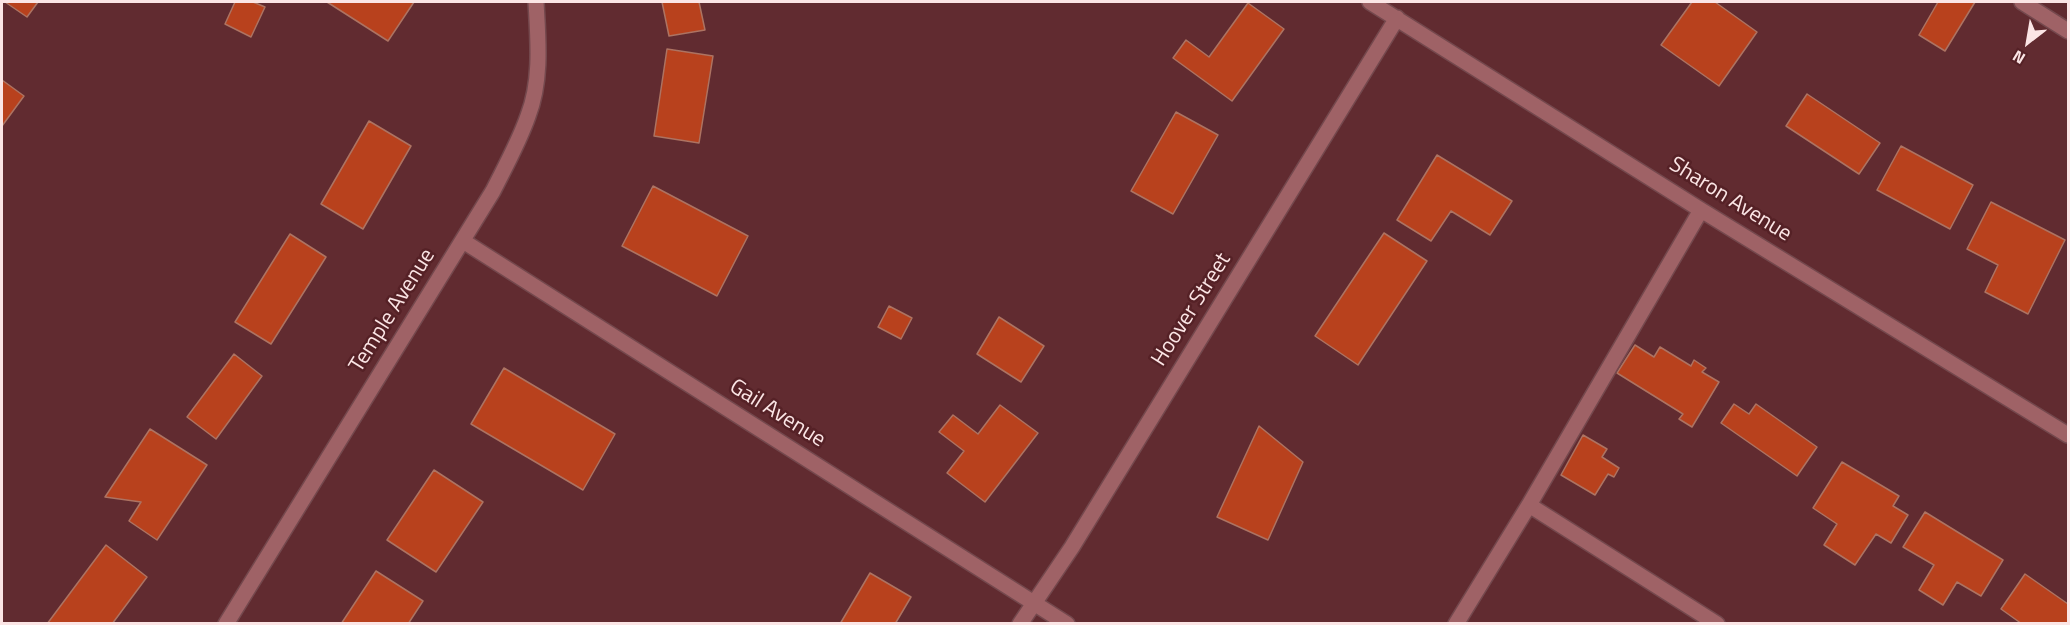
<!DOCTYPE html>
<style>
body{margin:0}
#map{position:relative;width:2070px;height:625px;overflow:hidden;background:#612b30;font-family:"Titillium Web",sans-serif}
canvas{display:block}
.frame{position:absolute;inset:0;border:3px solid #fbe5e5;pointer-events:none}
.north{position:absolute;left:1998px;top:12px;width:60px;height:60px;-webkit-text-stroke:4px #552126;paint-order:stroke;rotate:211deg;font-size:16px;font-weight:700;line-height:24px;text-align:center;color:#fbe5e5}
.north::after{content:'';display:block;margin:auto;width:21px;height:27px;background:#fbe5e5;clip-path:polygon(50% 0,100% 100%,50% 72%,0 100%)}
</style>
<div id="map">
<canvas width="2070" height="625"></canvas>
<div class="frame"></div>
<div class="north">N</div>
</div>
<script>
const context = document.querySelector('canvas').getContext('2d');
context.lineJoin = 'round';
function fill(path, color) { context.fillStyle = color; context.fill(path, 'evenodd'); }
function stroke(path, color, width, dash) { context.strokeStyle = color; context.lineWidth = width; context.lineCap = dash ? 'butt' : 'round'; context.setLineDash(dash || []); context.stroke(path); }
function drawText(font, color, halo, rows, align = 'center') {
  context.font = font + ' "Titillium Web",sans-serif'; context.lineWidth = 5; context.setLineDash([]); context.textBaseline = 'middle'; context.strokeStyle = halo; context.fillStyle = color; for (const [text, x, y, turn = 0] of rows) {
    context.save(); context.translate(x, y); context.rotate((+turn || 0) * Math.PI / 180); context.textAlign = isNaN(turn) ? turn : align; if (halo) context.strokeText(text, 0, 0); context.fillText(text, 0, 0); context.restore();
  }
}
const building = new Path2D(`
 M5,2H38L27,17Z
 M235,2H253L265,7L251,37L225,24Z
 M327,2H414L388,41Z
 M662,2H699L705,30L669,36Z
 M1692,2H1715L1757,32L1719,86L1661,45Z
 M1938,2H1975L1945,51L1919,35Z
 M1248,3L1284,29L1232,101L1173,58L1186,40L1209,57Z
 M667,49L713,56L699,143L654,136Z
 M2,80L24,96L2,126Z
 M1807,94L1880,143L1859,174L1786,126Z
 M1176,112L1218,135L1173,214L1131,191Z
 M369,121L411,146L363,229L321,204Z
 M1901,146L1973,185L1950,229L1877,190Z
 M1437,155L1512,201L1490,235L1451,211L1431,241L1397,220Z
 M653,186L748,236L717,296L622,246Z
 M1991,202L2065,240L2028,314L1985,292L1998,265L1967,249Z
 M1384,233L1427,261L1358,365L1315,336Z
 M290,234L326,257L271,344L235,322Z
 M889,306L912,318L901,339L878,327Z
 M999,317L1044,346L1021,382L977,354Z
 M1635,345L1654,357L1660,347L1691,366L1694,360L1706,368L1702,372L1719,382L1692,427L1679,419L1683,414L1617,373Z
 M234,354L262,376L216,439L187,417Z
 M504,368L615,434L583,490L471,424Z
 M1734,404L1749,414L1756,404L1817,447L1797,476L1721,423Z
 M1000,405L1038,433L985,502L947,473L964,451L939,432L953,415L978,434Z
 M1259,426L1303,462L1268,540L1217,517Z
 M150,429L207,465L157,540L129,521L141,502L105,497Z
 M1583,435L1607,449L1602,457L1619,468L1614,477L1608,474L1595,495L1561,475Z
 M1842,462L1899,496L1893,506L1908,515L1891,543L1876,534L1855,565L1824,545L1837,524L1813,508Z
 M434,470L483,502L436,572L387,540Z
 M1925,512L2003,560L1981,596L1957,582L1943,605L1919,590L1934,565L1903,547Z
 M106,545L147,577L112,624H47Z
 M376,571L423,601L408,624H341Z
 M870,573L911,597L895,624H840Z
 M2025,574L2068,604V624H2022L2001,609Z`);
fill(building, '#b8411d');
stroke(building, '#ad7362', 1.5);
const minor = new Path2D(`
 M1370,2L1701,210L2068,435
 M2022,2L2068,31
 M1701,210L1529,505L1717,624
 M463,241L1067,624
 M226,624L493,191C505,167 519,142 528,116C542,80 538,39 536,2
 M1020,624L1072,547L1397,18
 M1456,624L1529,505`);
stroke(minor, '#74484d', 18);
stroke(minor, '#9f6266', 15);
drawText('22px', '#fbe5e5', '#552126', [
 ["Sharon Avenue",1730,200,32],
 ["Hoover Street",1192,310,-58],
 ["Temple Avenue",393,311,-58],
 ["Gail Avenue",777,414,32]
]);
</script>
